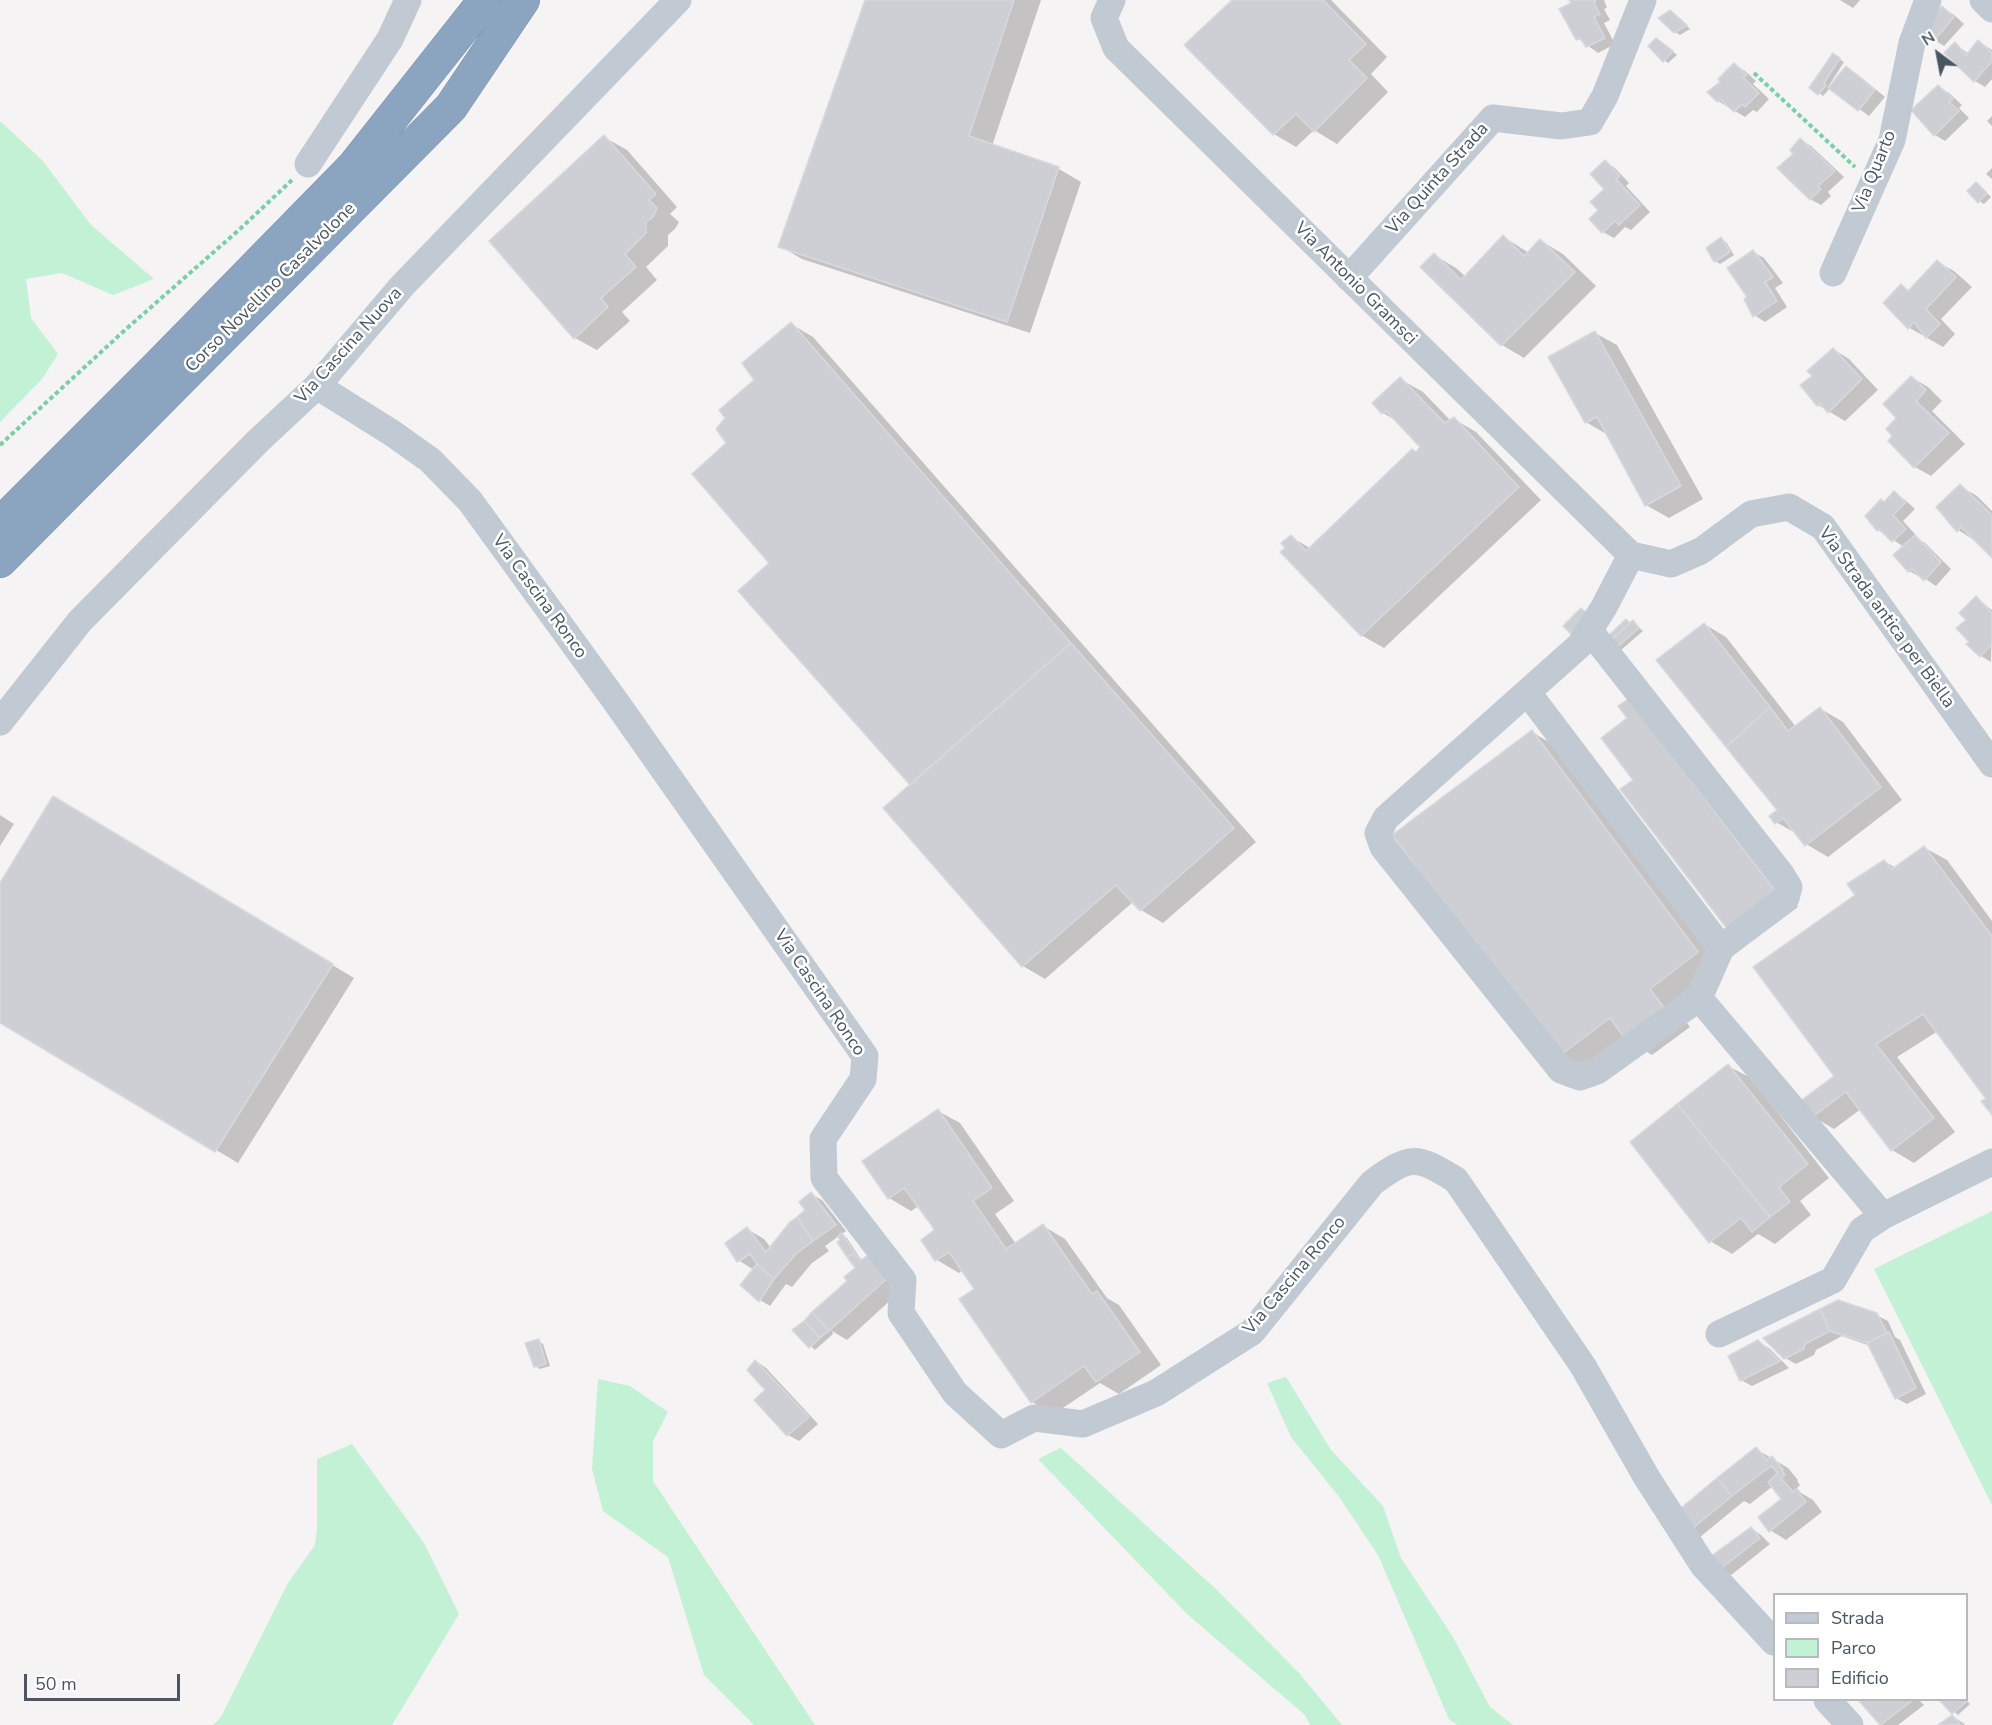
<!DOCTYPE html>
<style>
body{margin:0}
#map{position:relative;width:1992px;height:1725px;overflow:hidden;background:#f5f3f3;font-family:"Nunito Sans",sans-serif}
canvas{display:block}
.legend{position:absolute;left:1773px;top:1593px;width:195px;height:108px;box-sizing:border-box;background:#fff;border:2px solid #b7bbc0;margin:0;padding:8px 10px;list-style:none;font-size:18px;color:#4a5661}
.legend li{display:flex;align-items:center;gap:12px;height:30px}
.legend b{width:30px;border:2px solid #b7bbc0}
.north{position:absolute;left:1908px;top:24px;width:60px;height:60px;-webkit-text-stroke:4px #fff;paint-order:stroke;rotate:328deg;font-size:16px;font-weight:700;line-height:24px;text-align:center;color:#4a5661}
.north::after{content:'';display:block;margin:auto;width:21px;height:27px;background:#4a5661;clip-path:polygon(50% 0,100% 100%,50% 72%,0 100%)}
.scale{position:absolute;left:24px;top:1674px;width:156px;height:27px;box-sizing:border-box;border:3px solid #4a5661;border-top:0;padding-left:8px;font-size:18px;line-height:21px;white-space:nowrap;color:#4a5661;-webkit-text-stroke:4px #fff;paint-order:stroke}
</style>
<div id="map">
<canvas width="1992" height="1725"></canvas>
<ul class="legend">
<li><b style="height:8px;background:#c1cad2"></b>Strada</li>
<li><b style="height:16px;background:#c3f1d5"></b>Parco</li>
<li><b style="height:16px;background:#cdcfd5"></b>Edificio</li>
</ul>
<div class="north">N</div>
<div class="scale">50 m</div>
</div>
<script>
const context = document.querySelector('canvas').getContext('2d');
context.lineJoin = 'round';
function fill(path, color) { context.fillStyle = color; context.fill(path, 'evenodd'); }
function stroke(path, color, width, dash) { context.strokeStyle = color; context.lineWidth = width; context.lineCap = dash ? 'butt' : 'round'; context.setLineDash(dash || []); context.stroke(path); }
function drawText(font, color, halo, rows, align = 'center') {
  context.font = font + ' "Nunito Sans",sans-serif'; context.lineWidth = 5; context.setLineDash([]); context.textBaseline = 'middle'; context.strokeStyle = halo; context.fillStyle = color; for (const [text, x, y, turn = 0] of rows) {
    context.save(); context.translate(x, y); context.rotate((+turn || 0) * Math.PI / 180); context.textAlign = isNaN(turn) ? turn : align; if (halo) context.strokeText(text, 0, 0); context.fillText(text, 0, 0); context.restore();
  }
}
fill(new Path2D(`
 M0,121L43,161L91,225L154,279L113,295L62,273L26,279L31,318L58,354L42,379L0,422Z
 M1992,1211V1505L1874,1269Z
 M1286,1377L1331,1450L1383,1506L1401,1558L1453,1637L1490,1707L1513,1725H1457L1449,1719L1378,1555L1340,1498L1291,1437L1267,1383Z
 M598,1379L630,1386L668,1412L653,1441V1481L815,1725H754L704,1675L668,1557L603,1511L592,1469Z
 M352,1444L424,1543L459,1614L392,1725H213L221,1717L288,1583L315,1545L317,1529V1459Z
 M1061,1448L1217,1590L1299,1673L1342,1725H1310L1305,1715L1187,1614L1038,1459Z`), '#c3f1d5');
fill(new Path2D(`
 M866,0H1041L992,146L1059,169L1081,182L1030,333L802,259L780,246Z
 M1234,0H1331L1387,57L1371,74L1388,92L1337,144L1314,130L1296,147L1274,134L1187,45Z
 M1571,0H1604L1607,8L1604,9L1610,20L1604,23L1615,44L1598,53L1577,38L1573,4Z
 M1840,0H1860L1853,8Z
 M1942,8L1953,14L1964,24L1944,46L1934,40L1935,17Z
 M1675,14L1690,29L1680,35L1675,32Z
 M1662,42L1677,55L1668,63L1664,60Z
 M1979,42L1992,50V79L1985,87L1975,81L1955,44L1969,54Z
 M1838,58L1844,62L1828,87L1830,89L1846,68L1857,74L1885,97L1869,116L1830,88L1823,96L1811,87Z
 M1735,65L1745,71L1756,81L1753,84L1769,99L1757,112L1753,110L1745,117L1718,101L1722,82Z
 M1938,87L1949,93L1962,105L1959,108L1969,118L1945,141L1935,135Z
 M1992,116V126L1987,121Z
 M604,137L627,150L677,207L670,214L679,222L675,229L668,235V246L646,267L657,280L622,312L630,321L597,350L575,338Z
 M1801,140L1811,146L1844,177L1828,192L1831,196L1821,205L1810,199L1795,155Z
 M1605,162L1615,168L1629,183L1626,186L1650,212L1631,230L1625,227L1614,238L1603,232L1600,210L1606,189Z
 M1992,168V179L1986,174Z
 M1981,187L1991,197L1984,204L1979,201Z
 M1504,237L1529,253L1541,241L1563,254L1596,286L1524,358L1502,345L1422,267L1434,255L1456,268L1466,277Z
 M1721,239L1726,242L1734,255L1720,264L1715,261Z
 M1753,252L1764,258L1783,283L1775,288L1787,307L1765,322L1754,315L1749,297Z
 M1937,262L1954,271L1972,287L1941,319L1955,334L1943,347L1908,327L1902,286L1910,291Z
 M791,324L813,337L1256,842L1163,923L1141,910L1133,902L1045,979L1023,966L771,563L728,443L756,380Z
 M1595,333L1617,345L1703,499L1669,518L1646,505L1608,435L1586,422Z
 M1833,349L1849,359L1878,390L1845,421L1818,405L1814,376Z
 M1911,377L1928,387L1942,401L1932,411L1965,444L1931,476L1915,467L1895,436Z
 M1400,379L1423,392L1451,421L1454,419L1476,432L1541,500L1384,648L1361,635L1287,548L1291,537L1310,548L1422,447L1400,423L1383,413L1374,403Z
 M1960,486L1977,496L1992,511V556L1974,540L1958,530Z
 M1895,493L1905,500L1915,509L1903,521L1916,535L1914,537L1925,543L1951,569L1936,586L1921,576L1920,577L1909,571L1904,547L1878,530L1867,516L1885,503Z
 M1976,598L1992,610L1991,662L1981,656L1971,642L1968,620Z
 M1633,622L1643,631L1621,650L1617,647Z
 M1704,624L1726,637L1796,727L1821,709L1843,722L1902,800L1828,857L1806,844L1799,835L1776,822L1779,811Z
 M1651,713L1798,907L1751,942L1729,929L1635,780Z
 M1532,732L1554,745L1720,966L1671,1002L1690,1027L1652,1055L1630,1042L1582,1069L1559,1056Z
 M76,811L354,978L238,1163L0,1021V886Z
 M0,815L14,824L0,846Z
 M1925,848L1947,860L1992,921V1112L1989,1099L1938,1031L1897,1057L1955,1132L1914,1163L1892,1150L1861,1109L1834,1129L1812,1116L1836,1076L1858,896L1884,861L1896,868Z
 M1728,1066L1751,1078L1829,1178L1800,1201L1811,1215L1775,1244L1758,1234L1732,1254L1710,1241Z
 M938,1111L960,1123L1014,1201L995,1214L1016,1244L1043,1226L1065,1239L1107,1298L1119,1305L1161,1365L1119,1394L1100,1383L1054,1414L1032,1402L976,1289L963,1270L959,1273L937,1260L936,1231L919,1206L911,1211L889,1198Z
 M811,1194L822,1200L846,1231L842,1234L847,1238L860,1258L907,1285L847,1340L832,1331L833,1334L815,1350L794,1330L849,1281L857,1268L839,1236L825,1246L829,1251L812,1263L792,1287L786,1284L770,1306L760,1300L754,1270L738,1260L747,1229L764,1239L771,1248L807,1210Z
 M1876,1315L1888,1321L1895,1337L1900,1340L1926,1394L1907,1404L1896,1398L1870,1346L1842,1336L1816,1350L1814,1355L1796,1364L1785,1358L1766,1338Z
 M538,1341L543,1344L550,1366L540,1369L535,1366Z
 M1758,1342L1769,1348L1789,1368L1752,1386L1741,1380Z
 M756,1361L766,1368L818,1424L799,1441L788,1435Z
 M1756,1449L1788,1468L1798,1480L1797,1481L1800,1485L1797,1488L1801,1493L1813,1500L1822,1512L1786,1540L1770,1530L1783,1499L1773,1486L1750,1504L1744,1501L1700,1537L1689,1531Z
 M1751,1528L1761,1535L1770,1544L1730,1576L1719,1570Z
 M1863,1700H1923L1920,1701L1924,1705L1898,1725H1882L1861,1701Z
 M1941,1700H1966L1970,1704L1958,1715Z
 M1952,1716L1963,1723L1965,1725H1941Z`), '#0003');
const building = new Path2D(`
 M865,0H1014L969,136L1059,167L1007,322L778,247Z
 M1232,0H1323L1366,44L1349,60L1367,78L1314,132L1296,114L1273,135L1184,45Z
 M1569,0H1596L1594,3L1600,14L1594,17L1605,38L1586,47L1580,38L1576,40L1559,9L1571,3Z
 M1942,6L1954,17L1933,42L1920,30Z
 M1670,10L1687,25L1674,33L1658,18Z
 M1656,38L1673,51L1663,62L1648,46Z
 M1978,40L1992,53V61L1974,82L1944,53L1955,42L1966,55Z
 M1833,53L1840,58L1824,83L1826,85L1818,95L1809,88Z
 M1734,63L1747,75L1743,77L1759,93L1745,107L1742,104L1734,112L1720,99L1717,102L1707,92L1720,82L1718,79Z
 M1846,66L1875,90L1858,111L1828,88Z
 M1938,85L1953,99L1949,102L1959,111L1934,136L1911,110Z
 M604,135L656,194L649,200L657,208L653,217L646,222V233L625,254L636,267L601,298L608,307L574,339L489,241Z
 M1800,138L1835,171L1818,186L1821,189L1810,200L1777,168L1793,154L1790,150Z
 M1605,160L1620,176L1616,179L1640,205L1619,225L1615,221L1602,233L1589,219L1598,210L1590,202L1604,189L1590,174Z
 M1976,182L1987,193L1978,203L1967,191Z
 M1503,235L1524,256L1540,239L1575,272L1501,346L1420,267L1434,253L1461,280Z
 M1721,237L1730,252L1714,262L1706,248Z
 M1753,250L1773,277L1765,282L1777,301L1753,317L1744,299L1747,297L1727,268Z
 M1937,260L1956,277L1926,309L1940,324L1926,338L1914,322L1908,329L1883,303L1901,284L1908,291Z
 M791,322L1071,643L910,785L738,591L769,563L692,474L726,443L716,429L725,418L719,410L754,380L742,363Z
 M1595,331L1681,486L1645,506L1597,417L1585,423L1548,357Z
 M1833,348L1862,379L1828,413L1820,403L1817,406L1800,385L1812,376L1807,371Z
 M1911,376L1926,390L1916,401L1949,433L1914,468L1888,441L1892,436L1886,429L1896,418L1883,404Z
 M1400,377L1445,423L1454,417L1519,487L1361,636L1280,552L1285,548L1281,543L1291,535L1306,551L1412,449L1416,452L1420,447L1386,411L1382,414L1372,403Z
 M1960,484L1992,515V558L1961,527L1957,532L1936,507Z
 M1894,491L1906,502L1893,515L1906,529L1892,542L1879,529L1877,531L1865,516L1881,499L1884,502Z
 M1915,535L1941,562L1924,581L1912,569L1908,572L1893,555Z
 M1976,596L1992,613V644L1980,657L1966,644L1969,642L1956,628L1966,620L1959,613Z
 M1581,608L1589,615L1571,634L1563,626Z
 M1626,619L1630,623L1609,642L1605,639Z
 M1633,620L1639,628L1616,648L1609,642Z
 M1704,623L1770,707L1726,747L1656,660Z
 M1071,643L1234,828L1140,911L1116,885L1022,967L883,808Z
 M1628,699L1777,893L1728,930L1620,789L1633,780L1601,738L1627,718L1618,706Z
 M1770,707L1788,731L1820,707L1881,787L1805,846L1783,818L1775,824L1769,816L1777,810L1726,747Z
 M1532,730L1698,952L1650,989L1669,1014L1629,1044L1610,1018L1558,1057L1392,835Z
 M53,796L333,964L215,1152L0,1023V883Z
 M1924,846L1992,936V1115L1981,1101L1986,1099L1923,1014L1876,1044L1934,1118L1891,1151L1846,1092L1811,1118L1799,1102L1834,1076L1753,967L1855,895L1847,884L1884,860L1892,869Z
 M1728,1064L1808,1164L1779,1187L1790,1202L1770,1217L1677,1104Z
 M1677,1104L1770,1217L1752,1232L1741,1218L1709,1243L1630,1142Z
 M938,1109L992,1188L973,1201L1006,1249L1043,1224L1092,1294L1097,1291L1140,1352L1096,1382L1084,1366L1031,1403L959,1299L974,1289L949,1252L935,1261L921,1240L934,1230L932,1226L904,1188L888,1199L862,1161Z
 M811,1192L836,1225L813,1241L797,1217L805,1210L799,1202Z
 M797,1217L813,1241L796,1254L774,1279L757,1264L750,1254L737,1262L725,1243L747,1227L766,1252L790,1222Z
 M842,1233L855,1253L847,1257L837,1242L840,1240L838,1236Z
 M873,1251L891,1275L829,1331L812,1312L847,1281L844,1277L855,1268L847,1257L855,1253L860,1261Z
 M757,1264L774,1279L759,1302L740,1285Z
 M1838,1300L1877,1313L1887,1333L1867,1343L1830,1331L1820,1309Z
 M1820,1309L1830,1331L1805,1344L1804,1349L1784,1359L1763,1338Z
 M812,1312L829,1331L820,1338L804,1321Z
 M804,1321L820,1338L809,1348L792,1330Z
 M1889,1332L1916,1388L1895,1399L1867,1343Z
 M539,1339L546,1364L534,1367L525,1343Z
 M1758,1340L1780,1361L1740,1381L1728,1356Z
 M755,1360L809,1417L787,1436L754,1400L765,1390L747,1370Z
 M1756,1447L1767,1460L1772,1456L1783,1470L1782,1471L1785,1475L1781,1478L1793,1492L1796,1489L1806,1502L1769,1532L1758,1517L1781,1499L1768,1482L1778,1473L1771,1466L1732,1496L1717,1478Z
 M1717,1478L1732,1496L1688,1532L1675,1513Z
 M1751,1527L1760,1538L1718,1571L1707,1559Z
 M1860,1700H1913L1880,1725L1859,1701Z
 M1939,1700H1965L1967,1701L1952,1714Z
 M1952,1715L1961,1725H1938Z`);
fill(building, '#cdcfd5');
stroke(building, '#d7d9de', 1.5);
const highway = new Path2D(`
 M0,524L158,366L353,167L485,0
 M0,561L451,107L523,0`);
stroke(highway, '#7690ad', 34);
stroke(new Path2D(`
 M1754,73L1855,167
 M0,445L125,330L240,229L292,180`), '#7ad0a6', 4, [4.5, 3]);
stroke(new Path2D(`
 M1112,0L1104,18L1116,48L1631,555
 M1983,0L1992,9
 M308,164L390,39L408,0
 M1833,273L1892,140L1912,43L1928,0
 M1349,278L1493,118L1561,126L1590,122L1605,96L1643,0
 M317,386L392,433L430,460L470,501L616,702L865,1056L863,1079L823,1139L824,1178L903,1280L901,1313L955,1393L1001,1435L1034,1418L1083,1424L1156,1393L1252,1332L1372,1183C1410,1155 1416,1155 1456,1180L1583,1366L1647,1478L1703,1565L1774,1642
 M1631,555L1671,564L1701,551L1751,514L1789,507L1823,527L1992,764
 M1590,631L1781,874L1789,887L1786,898L1721,948L1699,998L1597,1071L1580,1077L1561,1070L1383,847L1378,833L1386,818L1580,645L1604,607L1631,555
 M1528,693L1721,948
 M0,722L80,621L258,441L317,386L402,286L678,0
 M1699,998L1883,1216
 M1719,1334L1833,1280L1862,1230L1883,1216L1992,1162
 M1827,1700L1850,1725`), '#c1cad2', 27);
stroke(highway, '#8ba5c1', 33);
drawText('18px', '#4a5661', '#fff', [
 ["Via Quarto",1875,172,-68],
 ["Via Quinta Strada",1438,179,-48],
 ["Via Antonio Gramsci",1355,284,45],
 ["Corso Novellino Casalvolone",271,288,-45],
 ["Via Cascina Nuova",349,346,-48],
 ["Via Cascina Ronco",539,597,54],
 ["Via Strada antica per Biella",1886,618,54],
 ["Via Cascina Ronco",819,993,56],
 ["Via Cascina Ronco",1295,1276,-50]
]);
</script>
